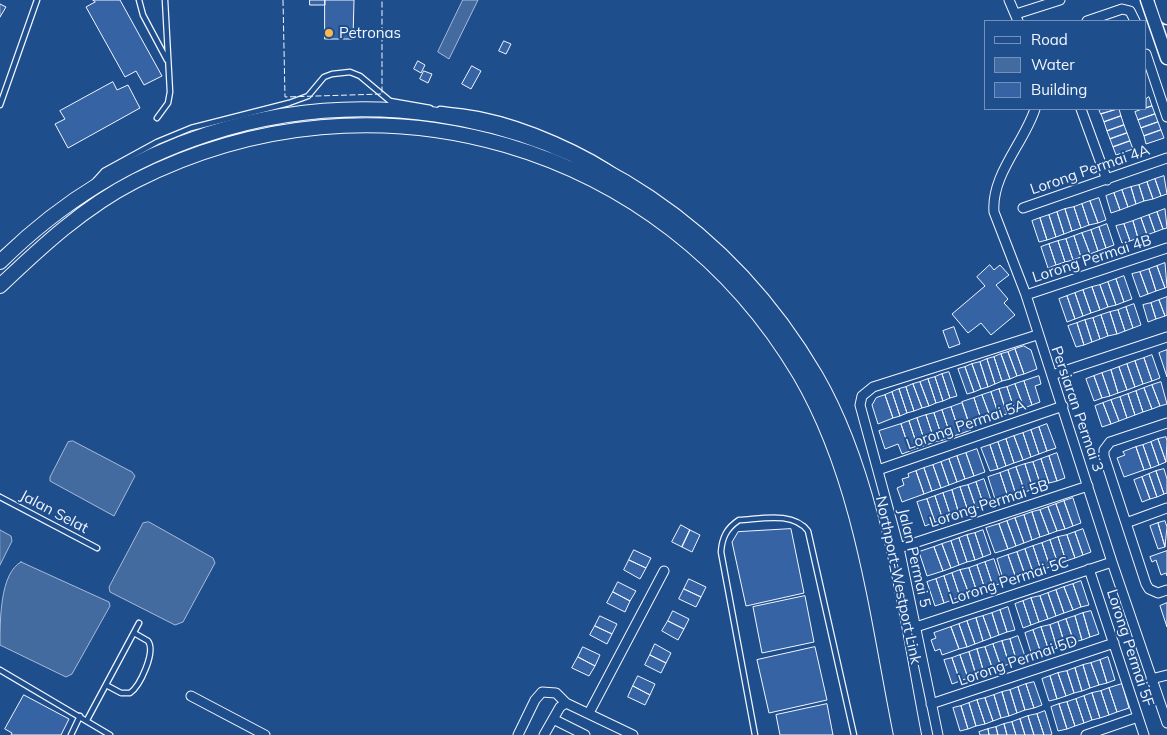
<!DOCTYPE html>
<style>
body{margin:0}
#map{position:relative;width:1167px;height:735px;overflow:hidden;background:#1f4e8c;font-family:Mulish,sans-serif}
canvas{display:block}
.legend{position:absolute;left:984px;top:20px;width:162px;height:90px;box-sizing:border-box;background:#1f4e8c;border:1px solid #7391ba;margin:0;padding:6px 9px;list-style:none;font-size:15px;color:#f2f6ff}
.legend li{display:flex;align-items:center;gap:10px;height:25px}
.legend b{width:25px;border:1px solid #7391ba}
</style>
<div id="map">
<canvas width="1167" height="735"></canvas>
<ul class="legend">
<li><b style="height:6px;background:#1f4e8c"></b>Road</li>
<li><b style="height:14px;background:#446ba0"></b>Water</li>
<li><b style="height:14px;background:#3563a3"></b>Building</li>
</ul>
</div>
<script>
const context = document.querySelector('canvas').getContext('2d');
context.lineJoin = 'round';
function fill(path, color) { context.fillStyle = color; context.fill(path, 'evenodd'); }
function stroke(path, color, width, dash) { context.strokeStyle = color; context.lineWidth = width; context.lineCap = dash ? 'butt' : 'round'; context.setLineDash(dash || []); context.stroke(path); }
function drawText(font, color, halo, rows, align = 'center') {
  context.font = font + ' Mulish,sans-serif'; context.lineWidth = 4; context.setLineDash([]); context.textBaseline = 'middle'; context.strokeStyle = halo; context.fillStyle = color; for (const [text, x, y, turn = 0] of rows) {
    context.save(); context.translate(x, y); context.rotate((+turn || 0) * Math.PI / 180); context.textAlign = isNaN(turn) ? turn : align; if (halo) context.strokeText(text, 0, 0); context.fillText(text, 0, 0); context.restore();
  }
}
const water = new Path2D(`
 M463,0H478L449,59L438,52Z
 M73,441L132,472L135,476L114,516L50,481V477L68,442Z
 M149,522L213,558L215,563L183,622L175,625L110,592L109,587L143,523Z
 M0,530L11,536L12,541L0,565Z
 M21,562L109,602L110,606L72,674L66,677L0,645C0,620 0,573 21,562Z`);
fill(water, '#446ba0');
stroke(water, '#a8bbd7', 1);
const building = new Path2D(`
 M93,0H120L162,76L144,85L136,71L125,77L86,7L95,2Z
 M310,0H325V5H310Z
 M325,0H354L353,39H325Z
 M0,4L6,7L0,17Z
 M504,41L511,44L506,54L499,51Z
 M418,61L425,65L421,73L414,69Z
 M472,66L481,71L471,89L462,84Z
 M424,71L432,74L428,83L420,79Z
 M113,82L117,90L128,85L140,108L68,148L55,124L65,119L60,111Z
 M1149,97L1152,106L1146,108V99Z
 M1152,106L1155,114L1138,120L1135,112Z
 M1099,109H1117L1101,114Z
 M1119,109L1121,116L1104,122L1101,114Z
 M1155,114L1158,122L1141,128L1138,120Z
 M1121,116L1124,125L1107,131L1104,122Z
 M1158,122L1161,130L1144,136L1141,128Z
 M1124,125L1127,133L1110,139L1107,131Z
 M1161,130L1164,138L1146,144L1144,136Z
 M1127,133L1130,141L1113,147L1110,139Z
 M1130,141L1133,149L1116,155L1113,147Z
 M1164,176L1167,194L1161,196L1155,179Z
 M1155,179L1161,196L1153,199L1147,182Z
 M1147,182L1153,199L1144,201L1139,185Z
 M1139,185L1144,201L1136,204L1131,187Z
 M1131,187L1136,204L1128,207L1122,190Z
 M1122,190L1128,207L1120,210L1114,193Z
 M1114,193L1120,210L1111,213L1106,196Z
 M1099,198L1106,220L1098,223L1090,201Z
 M1090,201L1098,223L1089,225L1082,204Z
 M1082,204L1089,225L1081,228L1074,207Z
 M1074,207L1081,228L1072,231L1065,209Z
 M1065,209L1072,231L1064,234L1057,212Z
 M1165,209L1167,228L1163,229L1157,212Z
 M1057,212L1064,234L1056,237L1049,215Z
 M1157,212L1163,229L1155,232L1149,215Z
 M1049,215L1056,237L1047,240L1040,218Z
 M1149,215L1155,232L1147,235L1141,218Z
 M1040,218L1047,240L1039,242L1032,221Z
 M1141,218L1147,235L1138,238L1133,221Z
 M1133,221L1138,238L1130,241L1124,224Z
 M1107,224L1114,245L1106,248L1099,227Z
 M1124,224L1130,241L1122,243L1116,226Z
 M1099,227L1106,248L1098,251L1091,230Z
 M1091,230L1098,251L1090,254L1082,233Z
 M1082,233L1090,254L1081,257L1074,236Z
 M1074,236L1081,257L1073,260L1066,239Z
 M1066,239L1073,260L1065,262L1058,241Z
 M1058,241L1065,262L1056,265L1049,244Z
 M1049,244L1056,265L1048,268L1041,247Z
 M1165,263L1167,287L1165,288L1157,266Z
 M990,265L994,270L1000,265L1009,275L996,285L1008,299L1004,303L1015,315L991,335L981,323L968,333L952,314L985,286L977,277Z
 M1157,266L1165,288L1156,291L1149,269Z
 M1149,269L1156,291L1148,294L1140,272Z
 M1140,272L1148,294L1140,297L1132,274Z
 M1124,276L1132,299L1124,302L1116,279Z
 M1116,279L1124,302L1116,305L1108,282Z
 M1108,282L1116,305L1108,307L1100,285Z
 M1100,285L1108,307L1100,310L1092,287Z
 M1092,287L1100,310L1091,313L1083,290Z
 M1083,290L1091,313L1083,316L1075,293Z
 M1075,293L1083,316L1075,319L1067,296Z
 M1067,296L1075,319L1067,322L1059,299Z
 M1167,297V315L1165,316L1159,300Z
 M1159,300L1165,316L1156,319L1151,303Z
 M1151,303L1156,319L1148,322L1143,305Z
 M1134,304L1141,325L1133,328L1126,307Z
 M1126,307L1133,328L1125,331L1118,310Z
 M1118,310L1125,331L1117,334L1110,312Z
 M1110,312L1117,334L1108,336L1101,315Z
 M1101,315L1108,336L1100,339L1093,318Z
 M1093,318L1100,339L1092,342L1085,320Z
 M1085,320L1092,342L1084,345L1077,323Z
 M1077,323L1084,345L1076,347L1068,326Z
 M954,327L960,344L949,348L943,331Z
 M1024,346L1031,350L1037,369L1024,374L1015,349Z
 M1015,349L1024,374L1017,376L1008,352Z
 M1167,350V377L1159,353Z
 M1008,352L1017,376L1010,379L1001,354Z
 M1001,354L1010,379L1002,381L994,357Z
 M1152,355L1160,378L1152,381L1144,358Z
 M994,357L1002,381L995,384L987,359Z
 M1144,358L1152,381L1143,384L1135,361Z
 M987,359L995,384L988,387L980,362Z
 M1135,361L1143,384L1135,387L1127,364Z
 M980,362L988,387L981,389L972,364Z
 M972,364L981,389L974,392L965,367Z
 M1127,364L1135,387L1127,390L1119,367Z
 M965,367L974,392L967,394L958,369Z
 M1119,367L1127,390L1118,393L1111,370Z
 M1111,370L1118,393L1110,396L1102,373Z
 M949,372L957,396L950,398L942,374Z
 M1102,373L1110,396L1102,398L1094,376Z
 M942,374L950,398L943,401L935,377Z
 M1039,376L1041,384L1035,386L1040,402L1032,405L1024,381Z
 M1094,376L1102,398L1094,401L1086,379Z
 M935,377L943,401L936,403L928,379Z
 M928,379L936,403L929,406L920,382Z
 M1024,381L1032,405L1024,408L1015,384Z
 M920,382L929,406L922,408L913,384Z
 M1161,382L1167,404L1160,406L1152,385Z
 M913,384L922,408L914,411L906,387Z
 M1015,384L1024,408L1015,411L1007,387Z
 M1152,385L1160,406L1152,409L1144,388Z
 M906,387L914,411L907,413L899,389Z
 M1007,387L1015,411L1007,414L999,389Z
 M1144,388L1152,409L1143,412L1136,391Z
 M899,389L907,413L900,416L892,392Z
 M999,389L1007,414L999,416L991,392Z
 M1136,391L1143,412L1135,415L1128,394Z
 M892,392L900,416L893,418L885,395Z
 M991,392L999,416L991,419L982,395Z
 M1128,394L1135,415L1127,418L1120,397Z
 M885,395L893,418L878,424L872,405L876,398Z
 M982,395L991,419L982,422L974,398Z
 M1120,397L1127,418L1119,421L1111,400Z
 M974,398L982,422L970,426L962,402Z
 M1111,400L1119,421L1111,424L1103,403Z
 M962,403L971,430L960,434L951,407Z
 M1103,403L1111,424L1102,427L1095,406Z
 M951,407L960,434L951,437L942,410Z
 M942,410L951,437L943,440L934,413Z
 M934,413L943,440L935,442L926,415Z
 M926,415L935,442L926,445L917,418Z
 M917,418L926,445L918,448L909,421Z
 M909,421L918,448L910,451L901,424Z
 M901,424L910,451L902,454L898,444L885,449L879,431Z
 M1047,424L1056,448L1047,451L1039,427Z
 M1039,427L1047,451L1039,454L1031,430Z
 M1031,430L1039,454L1031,457L1023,433Z
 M1023,433L1031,457L1023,460L1014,436Z
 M1014,436L1023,460L1014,463L1006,439Z
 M1166,437L1167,441L1166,462L1158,439Z
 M1006,439L1014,463L1006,466L998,442Z
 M1158,439L1166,462L1159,465L1151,442Z
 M998,442L1006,466L998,469L990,445Z
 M1151,442L1159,465L1151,468L1143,445Z
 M990,445L998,469L990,471L981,448Z
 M1143,445L1151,468L1144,470L1136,447Z
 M1136,447L1144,470L1124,477L1117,458L1125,455L1123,452Z
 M977,449L985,472L974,476L966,453Z
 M966,453L974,476L965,479L957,456Z
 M1057,453L1065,478L1057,481L1049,456Z
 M957,456L965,479L957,482L949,459Z
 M1049,456L1057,481L1049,483L1041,459Z
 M949,459L957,482L949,485L941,462Z
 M1041,459L1049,483L1041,486L1033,462Z
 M941,462L949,485L941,488L933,465Z
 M1033,462L1041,486L1033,489L1025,464Z
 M1025,464L1033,489L1025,492L1016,467Z
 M933,465L941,488L932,491L924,468Z
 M1016,467L1025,492L1016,495L1008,470Z
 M924,468L932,491L924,494L916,471Z
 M1164,469L1167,479V493L1164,494L1156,471Z
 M1008,470L1016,495L1008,497L1000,473Z
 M916,471L924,494L902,502L897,488L904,485L902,479L909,477L908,474Z
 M1156,471L1164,494L1157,497L1149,474Z
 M1000,473L1008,497L996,502L988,477Z
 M1149,474L1157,497L1150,499L1142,477Z
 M1142,477L1150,499L1142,502L1134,480Z
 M984,479L992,503L984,506L976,482Z
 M976,482L984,506L976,508L968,485Z
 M968,485L976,508L968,511L960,487Z
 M960,487L968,511L959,514L952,490Z
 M952,490L959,514L951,517L943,493Z
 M943,493L951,517L943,520L935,496Z
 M935,496L943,520L935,522L927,499Z
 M1073,498L1081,523L1073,526L1064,501Z
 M927,499L935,522L925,526L917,502Z
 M1064,501L1073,526L1065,529L1056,504Z
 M1056,504L1065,529L1057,531L1048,507Z
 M1048,507L1057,531L1049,534L1040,510Z
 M1040,510L1049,534L1040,537L1032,512Z
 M1032,512L1040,537L1032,540L1024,515Z
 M1024,515L1032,540L1024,543L1015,518Z
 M1015,518L1024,543L1016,546L1007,521Z
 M1007,521L1016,546L1008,549L999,524Z
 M1165,521L1167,527L1165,547L1158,523Z
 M1158,523L1165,547L1158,549L1150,526Z
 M999,524L1008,549L995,553L986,528Z
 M681,525L690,530L682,547L672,542Z
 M791,529L804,593L746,606L732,542L738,532Z
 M1083,529L1091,552L1083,555L1075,532Z
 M690,530L700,535L692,552L682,547Z
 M983,530L991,554L983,557L975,533Z
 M1075,532L1083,555L1075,558L1067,535Z
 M975,533L983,557L975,560L967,535Z
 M967,535L975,560L967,562L959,538Z
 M1067,535L1075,558L1066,561L1058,537Z
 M1058,537L1066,561L1058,564L1050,540Z
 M959,538L967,562L959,565L951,541Z
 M1050,540L1058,564L1050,567L1042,543Z
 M951,541L959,565L951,568L942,544Z
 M1042,543L1050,567L1041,570L1033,546Z
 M942,544L951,568L943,571L934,547Z
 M1033,546L1041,570L1033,572L1025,549Z
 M934,547L943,571L927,576L919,552Z
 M1025,549L1033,572L1025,575L1017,552Z
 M634,550L651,558L646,568L629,560Z
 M1167,551V576L1166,573L1161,575L1156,560L1152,562L1150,557Z
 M1017,552L1025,575L1016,578L1008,555Z
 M1008,555L1016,578L1004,582L997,559Z
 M994,559L1002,583L993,586L985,562Z
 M629,560L646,568L640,579L624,570Z
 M985,562L993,586L985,589L977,565Z
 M977,565L985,589L977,592L969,568Z
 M969,568L977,592L969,594L960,570Z
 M960,570L969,594L960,597L952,573Z
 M952,573L960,597L952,600L944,576Z
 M944,576L952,600L944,603L936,579Z
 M689,579L706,587L701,597L684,589Z
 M936,579L944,603L935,606L927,582Z
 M1081,581L1089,605L1081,607L1073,584Z
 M618,582L636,591L630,601L613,592Z
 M1073,584L1081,607L1073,610L1064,587Z
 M1064,587L1073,610L1064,613L1056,590Z
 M684,589L701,597L696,607L679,599Z
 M1056,590L1064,613L1056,616L1048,593Z
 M613,592L630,601L625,612L607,603Z
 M1048,593L1056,616L1048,619L1040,596Z
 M805,596L814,642L762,653L753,607Z
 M1040,596L1048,619L1039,622L1031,598Z
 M1031,598L1039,622L1031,625L1023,601Z
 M1023,601L1031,625L1023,628L1015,604Z
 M1167,603V627L1160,606Z
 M1008,607L1015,630L1007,632L1000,610Z
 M1000,610L1007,632L999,635L992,613Z
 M673,611L689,619L684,629L668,621Z
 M1091,611L1099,634L1090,637L1083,613Z
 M992,613L999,635L991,638L983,616Z
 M1083,613L1090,637L1082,640L1075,616Z
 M600,616L617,624L612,634L595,626Z
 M983,616L991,638L983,641L976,618Z
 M1075,616L1082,640L1074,642L1066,619Z
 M976,618L983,641L975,644L967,621Z
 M1066,619L1074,642L1065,645L1058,622Z
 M668,621L684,629L678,640L662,631Z
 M967,621L975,644L967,647L959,624Z
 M1058,622L1065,645L1057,648L1050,625Z
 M959,624L967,647L959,649L951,627Z
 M1050,625L1057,648L1049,651L1041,627Z
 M595,626L612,634L607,644L590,635Z
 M951,627L959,649L942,655L940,649L935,651L931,640L936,638L934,633Z
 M1041,627L1049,651L1041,653L1033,630Z
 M1033,630L1041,653L1032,656L1025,633Z
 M1018,636L1026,659L1017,662L1010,639Z
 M1010,639L1017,662L1009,664L1002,641Z
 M1002,641L1009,664L1001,667L993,644Z
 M655,644L671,653L666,663L650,655Z
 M993,644L1001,667L993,670L985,647Z
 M583,647L600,655L595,666L578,657Z
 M815,647L827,700L769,713L757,660Z
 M985,647L993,670L984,673L977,649Z
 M977,649L984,673L976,675L969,652Z
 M969,652L976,675L968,678L960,655Z
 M650,655L666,663L661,673L645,665Z
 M960,655L968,678L960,681L952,658Z
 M578,657L595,666L589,676L572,668Z
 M1108,657L1115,680L1107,683L1100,660Z
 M952,658L960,681L952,684L944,660Z
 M1100,660L1107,683L1099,685L1091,663Z
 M1091,663L1099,685L1090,688L1083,665Z
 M1083,665L1090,688L1082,691L1075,668Z
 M1075,668L1082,691L1074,693L1067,671Z
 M1067,671L1074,693L1066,696L1058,673Z
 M1058,673L1066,696L1057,699L1050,676Z
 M638,676L655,684L650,695L633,686Z
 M1050,676L1057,699L1049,701L1042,679Z
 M1034,682L1042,705L1034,708L1026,684Z
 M1026,684L1034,708L1025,710L1018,687Z
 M1122,684L1129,708L1117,712L1109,688Z
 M633,686L650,695L645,705L628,697Z
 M1018,687L1025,710L1017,713L1010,690Z
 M1109,688L1117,712L1109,715L1101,691Z
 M1010,690L1017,713L1009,716L1002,692Z
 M1101,691L1109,715L1100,718L1092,693Z
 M1002,692L1009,716L1001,718L994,695Z
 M1092,693L1100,718L1092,720L1084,696Z
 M24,695L69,719L61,735H11L12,733L5,729Z
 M994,695L1001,718L993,721L985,698Z
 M1084,696L1092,720L1084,723L1076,699Z
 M985,698L993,721L985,724L977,700Z
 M1076,699L1084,723L1075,726L1067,702Z
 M977,700L985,724L976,726L969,703Z
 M1067,702L1075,726L1067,729L1059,704Z
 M969,703L976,726L968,729L961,706Z
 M827,704L833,735H780L776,715Z
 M1059,704L1067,729L1058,731L1051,707Z
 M961,706L968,729L960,731L953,708Z
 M1045,711L1052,734L1050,735H1044L1037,714Z
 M1037,714L1044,735H1034L1028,716Z
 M1028,716L1034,735H1025L1020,719Z
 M1020,719L1025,735H1016L1012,722Z
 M1012,722L1016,735H1007L1004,724Z
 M1004,724L1007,735H998L996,727Z
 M996,727L998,735H989L988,729Z
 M988,729L989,735H980L979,732Z`);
fill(building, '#3563a3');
stroke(building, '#f2f6ff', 1);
const service = new Path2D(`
 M139,0L143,15L167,60
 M0,105L37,0
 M440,109C454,111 469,112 482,115C526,124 587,150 623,177
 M157,118L168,103L170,92L165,0
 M95,181L104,171L157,142L191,128L289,103L308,96L324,77L332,74L350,72L360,76L390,101L430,108
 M0,497L97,548
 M0,670L110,735
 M106,685L121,693H130C140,686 156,652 148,641L134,633
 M87,720L139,623
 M71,735L80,716
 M755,735L721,552C722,537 727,528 739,520C761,519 793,511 808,531L854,735`);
const minor = new Path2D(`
 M1009,0L1018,21
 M1016,14L1060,0
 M1087,21L1122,9L1130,11L1135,21
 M1146,54L1167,117
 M1035,109C1024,143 991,175 994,212L1026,295L1112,562L1167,723
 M1081,109L1107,180
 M1023,208L1167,158
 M1026,295L1167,248
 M1052,375L1167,337
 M1167,423L1110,442L1104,450V456L1146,584L1149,589L1158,593L1167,590
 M878,470L1063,406
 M1126,523L1167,508
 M899,548L1088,486
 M1089,569L1144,735
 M916,627L1112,562
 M1151,679L1167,675
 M191,696L265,735
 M931,704L1114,643
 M589,713L664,571
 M553,719L585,735
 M518,735L535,700L542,692L556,693L566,703
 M544,735L560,707L566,703L633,735
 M938,735L899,548L860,405L862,396L873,387L1037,335
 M1086,735L1138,717`);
const secondary = new Path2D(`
 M1147,0L1167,58
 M1161,0L1167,18`);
const primary = new Path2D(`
 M0,262C249,16 641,77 816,376C876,480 891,618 914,735
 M0,286C41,247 84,207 135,181C375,59 663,143 800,375C862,481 877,616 901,735`);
stroke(service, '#f2f6ff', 7);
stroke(minor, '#f2f6ff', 11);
stroke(secondary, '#f2f6ff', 15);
stroke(primary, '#f2f6ff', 16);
stroke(service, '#1f4e8c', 4.5);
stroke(minor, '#1f4e8c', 9);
stroke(secondary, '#1f4e8c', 12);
stroke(primary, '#1f4e8c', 14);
stroke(new Path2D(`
 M283,0L285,97L382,94V0`), '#f2f6ff', 1, [6, 2.5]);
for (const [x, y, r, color] of [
 [329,33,5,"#ffb74d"]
]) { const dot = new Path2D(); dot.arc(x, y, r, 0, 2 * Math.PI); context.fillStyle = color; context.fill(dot); stroke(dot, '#1f4e8c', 2); }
drawText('15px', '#f2f6ff', '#1f4e8c', [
 ["Petronas",339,33]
], 'left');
drawText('15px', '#f2f6ff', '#1f4e8c', [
 ["Lorong Permai 4A",1090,170,-19],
 ["Lorong Permai 4B",1092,259,-18],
 ["Persiaran Permai 3",1077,409,71],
 ["Lorong Permai 5A",966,425,-19],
 ["Lorong Permai 5B",989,504,-18],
 ["Jalan Selat",54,512,28],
 ["Jalan Permai 5",914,558,77],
 ["Northport-Westport Link",898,580,78],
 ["Lorong Permai 5C",1009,581,-18],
 ["Lorong Permai 5F",1130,648,72],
 ["Lorong Permai 5D",1018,661,-19]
]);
</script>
